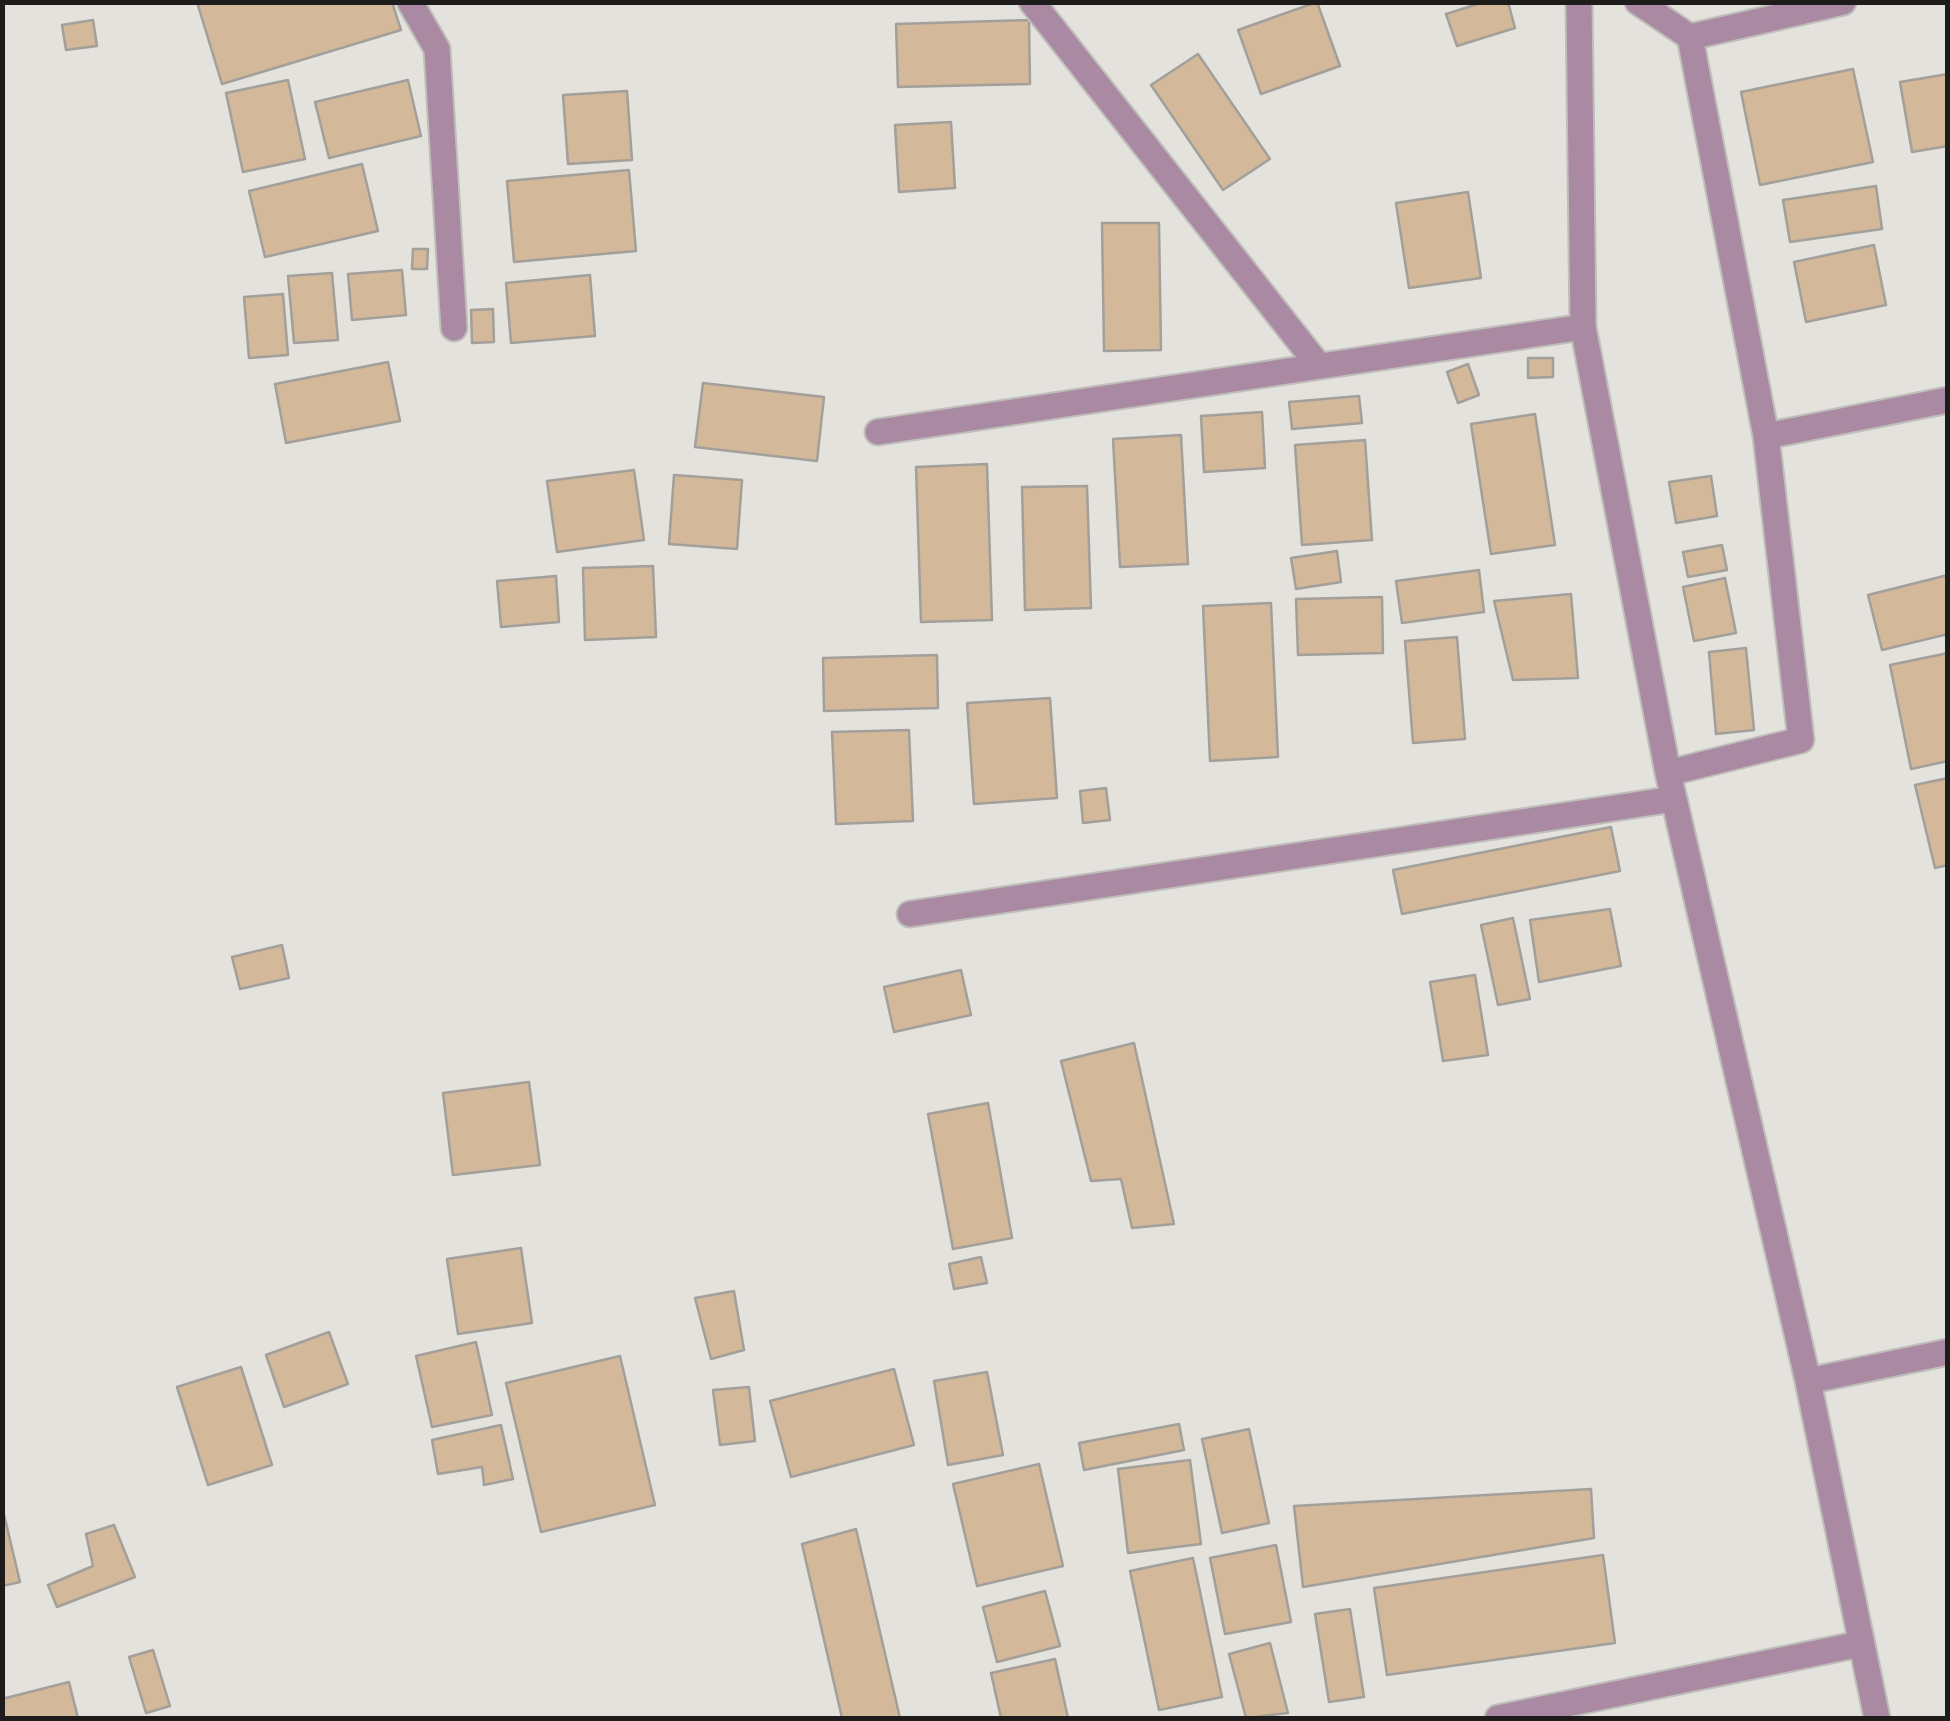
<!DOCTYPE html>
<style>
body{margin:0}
#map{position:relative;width:1950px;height:1721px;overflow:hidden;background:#e4e2dd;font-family:"Nunito Sans",sans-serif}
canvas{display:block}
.frame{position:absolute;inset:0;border:5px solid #1d1c1a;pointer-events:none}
</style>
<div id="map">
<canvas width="1950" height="1721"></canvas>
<div class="frame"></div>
</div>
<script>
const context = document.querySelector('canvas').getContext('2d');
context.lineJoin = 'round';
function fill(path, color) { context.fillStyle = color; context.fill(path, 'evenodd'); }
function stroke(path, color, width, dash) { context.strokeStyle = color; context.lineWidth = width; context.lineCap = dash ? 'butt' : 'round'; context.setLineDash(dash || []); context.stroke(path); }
const building = new Path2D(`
 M197,2H392L401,30L222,84Z
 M1317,2L1340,66L1261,94L1238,30Z
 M1484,2H1508L1515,28L1457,46L1446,14Z
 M93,20L97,46L66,50L62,25Z
 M1029,20L1030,84L898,87L896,24Z
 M1198,54L1270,159L1223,190L1151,85Z
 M1853,69L1873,162L1760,185L1741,92Z
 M1948,74V146L1912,152L1900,82Z
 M288,80L305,159L243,172L226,93Z
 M408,80L421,136L329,158L315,102Z
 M627,91L632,160L568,164L563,95Z
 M951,122L955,188L899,192L895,125Z
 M362,164L378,231L265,257L249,191Z
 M629,170L636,251L514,262L507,181Z
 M1876,186L1882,229L1790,242L1783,200Z
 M1468,192L1481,278L1409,288L1396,203Z
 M1102,223H1159L1161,350L1104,351Z
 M1874,245L1886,305L1806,322L1794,262Z
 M413,249H428L427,269H412Z
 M402,270L406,315L352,320L348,274Z
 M332,273L338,340L294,343L288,276Z
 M590,275L595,336L511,343L506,283Z
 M283,294L288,355L249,358L244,297Z
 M493,309L494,342L472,343L471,310Z
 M1528,358H1553V377L1528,378Z
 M388,362L400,421L286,443L275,384Z
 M1468,364L1479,395L1458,403L1447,372Z
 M703,383L824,397L817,461L695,447Z
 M1359,396L1362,423L1292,429L1289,402Z
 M1262,412L1265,468L1204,472L1201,416Z
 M1535,414L1555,545L1491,554L1471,424Z
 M1181,435L1188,564L1120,567L1113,439Z
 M1365,440L1372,540L1302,545L1295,445Z
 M987,464L992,620L921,622L916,467Z
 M634,470L644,540L557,552L547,481Z
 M674,475L742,480L737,549L669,544Z
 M1711,476L1717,516L1676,523L1669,482Z
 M1087,486L1091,608L1025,610L1022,487Z
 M1722,545L1727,570L1688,577L1683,552Z
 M1337,551L1341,582L1296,589L1291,558Z
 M653,566L656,637L585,640L583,568Z
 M1479,570L1484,612L1402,623L1396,581Z
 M1948,575V634L1882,650L1868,595Z
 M556,576L559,622L501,627L497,581Z
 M1725,578L1736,633L1694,641L1683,587Z
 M1571,594L1578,678L1513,680L1494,601Z
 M1382,597L1383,653L1298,655L1296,599Z
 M1271,603L1278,757L1210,761L1203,606Z
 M1457,637L1465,739L1413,743L1405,641Z
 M1746,648L1754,730L1716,734L1709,652Z
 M1948,653V761L1911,769L1890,665Z
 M937,655L938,708L824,711L823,658Z
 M1050,698L1057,798L974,804L967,703Z
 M909,730L913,821L836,824L832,732Z
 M1948,778V865L1935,868L1915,785Z
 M1106,788L1110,820L1083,823L1080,791Z
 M1611,827L1620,871L1402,914L1393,870Z
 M1610,909L1621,966L1539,982L1530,920Z
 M1513,918L1530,999L1498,1005L1481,925Z
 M282,945L289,978L240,989L232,957Z
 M961,970L971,1015L894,1032L884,987Z
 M1475,975L1488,1055L1443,1061L1430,982Z
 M1134,1043L1174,1224L1132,1228L1121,1179L1091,1181L1061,1061Z
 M529,1082L540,1165L453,1175L443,1093Z
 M988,1103L1012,1238L953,1249L928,1114Z
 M521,1248L532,1323L458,1334L447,1259Z
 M981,1257L987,1283L954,1289L949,1264Z
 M734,1291L744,1350L711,1359L695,1298Z
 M329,1332L348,1384L284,1407L266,1355Z
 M476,1342L492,1415L432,1427L416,1356Z
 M620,1356L655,1505L541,1532L506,1383Z
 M241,1367L272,1465L208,1485L177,1387Z
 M894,1369L914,1445L791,1477L770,1401Z
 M987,1372L1003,1455L948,1465L934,1381Z
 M749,1387L755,1441L720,1445L713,1390Z
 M1179,1424L1184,1450L1084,1470L1079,1443Z
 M501,1425L513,1479L484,1485L482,1467L438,1474L432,1440Z
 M1249,1429L1269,1523L1222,1533L1202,1439Z
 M1190,1460L1201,1544L1128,1553L1118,1469Z
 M1039,1464L1063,1566L977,1586L953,1484Z
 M1591,1489L1594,1538L1303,1587L1294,1506Z
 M2,1506L20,1582L2,1586Z
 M114,1525L135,1577L57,1607L48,1585L93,1566L86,1534Z
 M856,1529L900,1718H842L802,1544Z
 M1276,1545L1291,1622L1225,1634L1210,1558Z
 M1603,1555L1615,1643L1387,1675L1374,1588Z
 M1193,1558L1222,1697L1159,1710L1130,1571Z
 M1045,1591L1060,1646L997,1662L983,1607Z
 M1350,1609L1364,1697L1329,1702L1315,1614Z
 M1270,1643L1288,1713L1246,1718L1229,1654Z
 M153,1650L170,1706L146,1713L129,1657Z
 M1055,1659L1068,1718H1001L991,1673Z
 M69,1682L78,1718H2V1699Z`);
fill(building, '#d3b899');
stroke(building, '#a39f9b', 2.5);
const minor = new Path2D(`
 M410,2L437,49L454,328
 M1032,2L1319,366
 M1579,2L1583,327L1668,773L1808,1381L1877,1718
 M1638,2L1690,37L1766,436L1801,740L1668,773
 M1690,37L1843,2
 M878,432L1583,327
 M1766,436L1948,400
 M910,914L1674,799
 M1808,1381L1948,1352
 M1498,1718L1860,1644`);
stroke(minor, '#c0beba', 29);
stroke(minor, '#a98aa2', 25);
</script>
